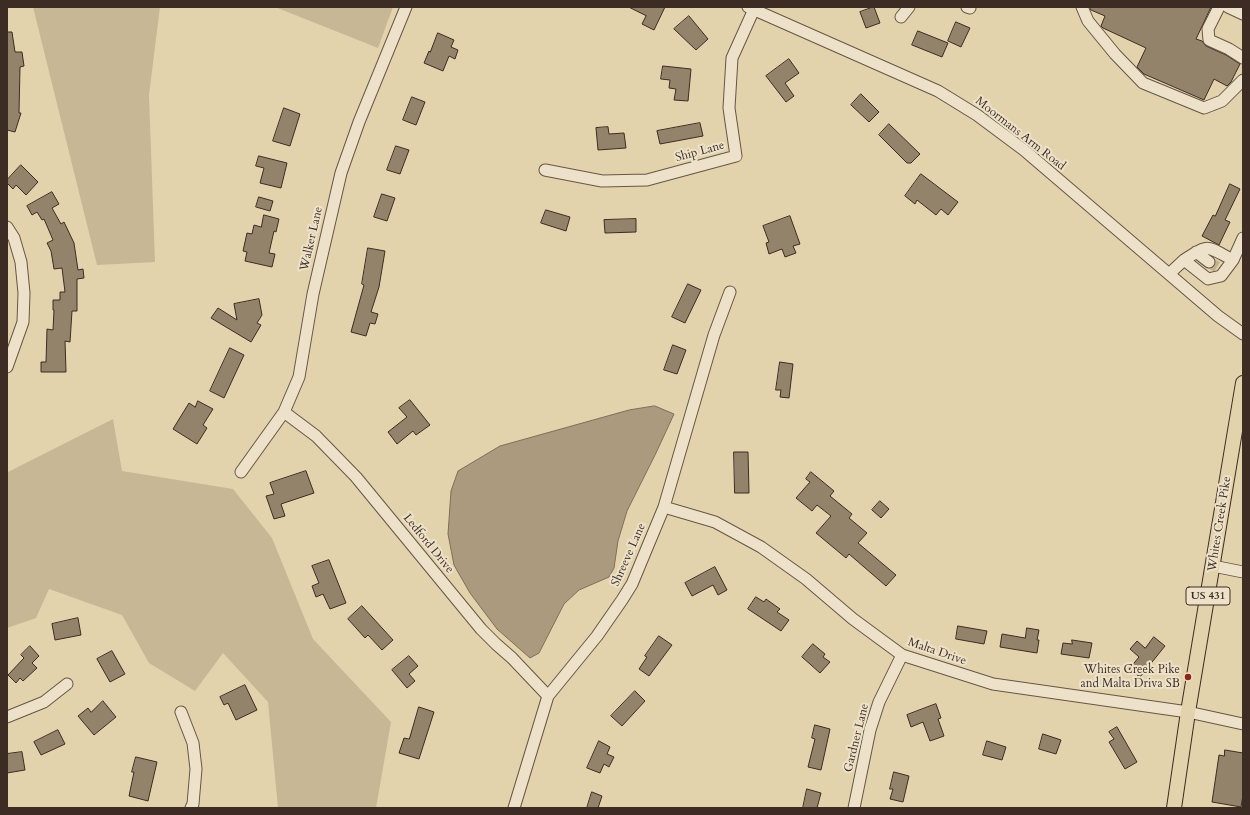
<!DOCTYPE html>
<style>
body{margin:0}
#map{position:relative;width:1250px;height:815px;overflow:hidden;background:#e3d3ac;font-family:Cardo,serif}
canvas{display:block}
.frame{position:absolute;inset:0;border:8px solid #3d2c23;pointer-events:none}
</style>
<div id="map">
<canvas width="1250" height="815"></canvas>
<div class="frame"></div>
</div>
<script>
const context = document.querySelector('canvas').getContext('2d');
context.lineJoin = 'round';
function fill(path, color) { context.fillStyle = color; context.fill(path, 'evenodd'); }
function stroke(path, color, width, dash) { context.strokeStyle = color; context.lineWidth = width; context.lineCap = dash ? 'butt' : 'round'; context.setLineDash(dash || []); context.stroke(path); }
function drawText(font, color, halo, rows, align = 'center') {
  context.font = font + ' Cardo,serif'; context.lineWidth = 4; context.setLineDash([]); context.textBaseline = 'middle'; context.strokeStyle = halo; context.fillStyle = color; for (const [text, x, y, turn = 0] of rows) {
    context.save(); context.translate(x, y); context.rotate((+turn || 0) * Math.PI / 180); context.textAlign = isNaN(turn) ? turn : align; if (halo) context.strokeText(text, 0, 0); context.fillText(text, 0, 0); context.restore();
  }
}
fill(new Path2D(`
 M33,7H160L149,95L155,262L97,265Z
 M275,7H393L378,48Z
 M113,419L122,471L233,489L272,538L313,639L391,722L376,808H278L268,702L223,653L195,691L149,663L122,615L49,589L36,618L7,628L8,472Z`), '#c7b795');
const water = new Path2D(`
 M655,406L674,414L656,453L627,511L618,541L614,568L609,577L579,590L564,604L539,653L530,658L497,629L470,593L454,565L448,534L451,491L458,471L500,446L629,410Z`);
fill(water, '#ab9a7d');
stroke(water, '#7f6e59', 1);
const building = new Path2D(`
 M629,7H665L654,30L642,24L646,16Z
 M874,7L880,23L866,28L860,12Z
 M1090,7H1211L1196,39L1202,41L1206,46L1226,55L1240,64L1231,82L1227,86L1214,79L1204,100L1144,74L1137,67L1146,48L1103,28L1101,26L1105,16L1091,10Z
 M689,16L708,39L696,50L674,29Z
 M956,22L970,28L961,47L948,41Z
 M918,31L948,43L942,57L912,45Z
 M7,32H12L15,52H22L24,66L20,67L19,113H21L15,132L7,130Z
 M438,33L454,40L451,47L458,50L455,59L449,56L443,71L424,63L429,51L430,52Z
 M789,59L799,73L785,83L794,96L786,102L766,76Z
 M663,66L691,69L688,101L674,100L676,89L669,88L670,80L661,79Z
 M861,94L879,112L869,122L851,105Z
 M412,97L425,102L416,125L403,120Z
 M284,108L300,114L290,146L273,141Z
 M700,123L703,136L660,144L657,131Z
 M889,124L920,154L911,163H907L879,135Z
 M608,127L609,134L624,133L626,148L598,150L596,128Z
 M396,146L409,150L400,174L387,170Z
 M259,156L287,163L281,188L260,183L264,168L256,166Z
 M21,165L38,182L26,195L16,185L13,189L7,183V180Z
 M921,174L958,202L948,215L941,209L936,215L917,200L915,204L905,196Z
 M1230,184L1240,189L1225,220L1230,222L1219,245L1202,236L1213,215L1215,216Z
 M52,192L59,204L52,208L61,224L64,222L74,243L78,270L83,269L84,278L77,279V311H72L70,342L65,341L66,372H41V362H46L47,329L53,330L54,310H53V300H60V292H65L62,268L54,269L51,251L47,243L53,240L44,219L42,220L37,212L32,215L27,206Z
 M382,194L395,198L387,221L374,217Z
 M259,197L273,201L270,211L256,207Z
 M546,210L570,217L566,231L541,223Z
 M264,215L279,219L276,232L274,231L269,253L275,254L272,267L245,261L247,252L243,251L247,233L252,234L254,225L261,227Z
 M790,216L800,244L793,246L796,253L785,257L782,249L769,254L766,243L769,242L763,226Z
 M636,219V232L605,233L604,220Z
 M368,248L385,251L379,287L371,312L378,314L375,324L370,323L366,336L351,332L364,285L362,284Z
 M688,284L701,290L685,323L672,317Z
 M259,299L262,315L257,323L261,325L251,342L211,318L218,308L237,320L234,304Z
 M673,345L686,350L677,374L664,370Z
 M230,348L244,355L224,398L210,391Z
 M780,362L793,364L789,398L780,397L781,390H776Z
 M410,400L430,425L416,435L413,431L397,444L388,432L407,417L399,408Z
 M198,401L213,409L203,425L207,428L197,444L173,429L189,403L195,407Z
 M734,452H748L749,493H735Z
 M306,471L314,493L281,504L285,516L274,519L266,496L274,494L270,483Z
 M811,472L834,491L830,496L852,514L849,518L867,533L858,543L896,575L886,586L849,554L846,558L816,533L831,516L817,505L812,511L796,498L810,482L806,479Z
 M880,501L889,509L881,518L872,510Z
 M329,560L346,603L330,609L323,594L316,597L312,586L319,583L312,566Z
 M715,567L727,590L718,595L713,585L692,596L685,583Z
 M756,597L764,602L766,599L780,609L777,612L789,620L781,631L748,609Z
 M362,606L393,640L382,650L368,635L365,638L348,619Z
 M78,618L81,635L55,640L52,624Z
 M958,626L987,631L984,644L956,639Z
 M1027,628L1039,630L1037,640H1039L1037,653L1000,647L1002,634L1025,638Z
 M659,636L672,645L649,676L639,669L647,657L645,656Z
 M1154,637L1165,646L1140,677L1129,669L1139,657L1130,649L1137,641L1145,648Z
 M1072,640L1092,643L1089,658L1061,654L1063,643L1072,644Z
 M813,644L825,654L823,657L830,662L820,673L802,657Z
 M30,646L39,656L32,663L37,668L23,681L20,678L16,683L8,675L24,658L21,655Z
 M112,651L125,674L110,682L97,659Z
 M409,656L418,666L409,674L415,681L407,688L392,670Z
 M245,685L257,710L236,720L228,703L224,705L220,697Z
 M635,691L645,701L622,726L611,716Z
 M103,701L116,717L94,735L78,716L88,708L91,712Z
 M936,704L941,718L938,719L944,736L930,741L923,722L911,727L907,715Z
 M419,707L434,712L419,759L399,753L404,738L409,739Z
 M815,725L830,729L821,770L808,767L815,739L812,738Z
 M1117,727L1137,762L1125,769L1109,742L1114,739L1109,732Z
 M58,730L65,744L41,755L34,742Z
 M1043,734L1061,740L1056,754L1039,749Z
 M599,741L610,747L607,754L614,757L609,767L604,764L600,773L587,768Z
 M987,741L1006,747L1002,760L983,755Z
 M1225,750L1243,753V795L1241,807L1212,802L1219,755L1224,756Z
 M22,752L25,770L7,773V754Z
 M136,757L157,762L148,801L129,796L134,772H132Z
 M894,772L909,776L903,802L890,799L893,789H890Z
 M807,789L821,793L817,808H803Z
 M592,792L602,796L598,808H587Z`);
fill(building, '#93836a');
stroke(building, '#3d2c23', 1);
stroke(new Path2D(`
 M1209,262L1217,267`), '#c2b291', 11, [11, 5.5]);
const minor = new Path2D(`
 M748,7L938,91L977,115L1024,150L1218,316L1243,334
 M967,7L970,8
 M1082,7L1088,21L1115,54L1143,83L1204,108L1222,101L1243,80
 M1219,7L1208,29L1209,40L1229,49L1243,58
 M1228,7L1243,14
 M901,17L909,7
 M545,170L602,181L647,180L736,156L729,108L732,58L755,7
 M7,227L14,238L21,262L24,293L23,322L7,367
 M1196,252L1209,262
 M1184,260C1210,243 1206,246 1233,260
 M1169,274L1184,260L1208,279L1221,276L1233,260L1243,238
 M284,412L316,436L356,477L481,629L496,644L512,658L548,696
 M241,472L284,412L299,377L313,294L341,173L359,122L406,7
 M664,507L715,522L761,547L806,579L853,619L902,655L993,684L1188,712L1243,724
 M1213,566L1243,572
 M181,712L193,743L196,769L193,804L191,808
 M7,717L44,702L67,684
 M514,808L548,696L597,636L622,600L632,584L664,507L714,335L730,292
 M854,808L870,730L879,702L902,655`);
const major = new Path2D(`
 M1174,808L1188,712L1243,383`);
stroke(minor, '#665645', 13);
stroke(major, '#3d2c23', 16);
stroke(minor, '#ede2c9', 11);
stroke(major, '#e3d3ac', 14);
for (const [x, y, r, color] of [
 [1188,677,4,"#8f2418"]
]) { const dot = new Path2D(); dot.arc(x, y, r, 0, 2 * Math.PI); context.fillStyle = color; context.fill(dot); stroke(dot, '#ede2c9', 1.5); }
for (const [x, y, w] of [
 [1208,596,44]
]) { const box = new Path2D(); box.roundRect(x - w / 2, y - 9, w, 18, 3); context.fillStyle = '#ede2c9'; context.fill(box); stroke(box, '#3d2c23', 1); }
drawText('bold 11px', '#3d2c23', null, [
 ["US 431",1208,596]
]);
drawText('12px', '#3d2c23', '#ede2c9', [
 ["Moormans Arm Road",1020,134,38],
 ["Ship Lane",700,152,-15],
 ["Walker Lane",312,239,-77],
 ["Whites Creek Pike",1220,524,-81],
 ["Ledford Drive",428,544,51],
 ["Shreeve Lane",629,555,-66],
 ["Malta Drive",937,652,19],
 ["Gardner Lane",857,738,-76]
]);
drawText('12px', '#3d2c23', '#ede2c9', [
 ["Whites Creek Pike",1180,670],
 ["and Malta Driva SB",1180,684]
], 'right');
</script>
